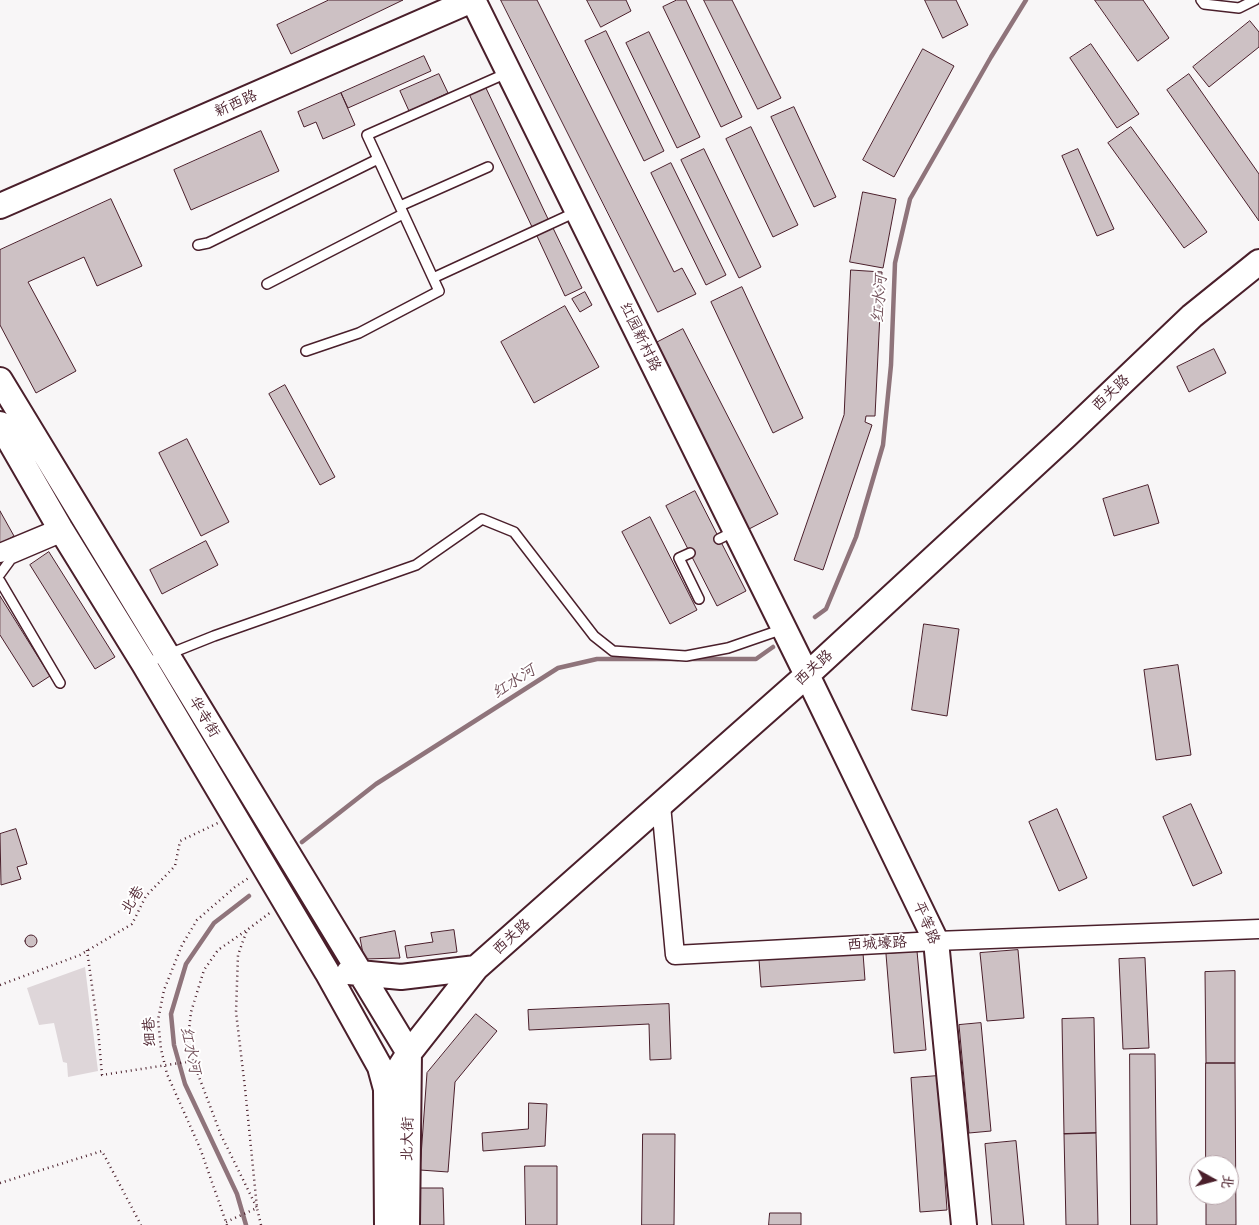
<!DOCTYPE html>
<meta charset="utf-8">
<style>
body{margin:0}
#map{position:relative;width:1259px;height:1225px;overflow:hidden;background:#f8f6f7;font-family:"Patrick Hand","LXGW WenKai TC",sans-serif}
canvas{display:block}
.north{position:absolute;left:1189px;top:1155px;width:50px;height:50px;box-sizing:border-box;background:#fff;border:1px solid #b7a5aa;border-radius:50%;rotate:97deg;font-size:14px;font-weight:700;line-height:20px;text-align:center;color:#4a1f2b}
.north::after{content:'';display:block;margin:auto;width:18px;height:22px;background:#4a1f2b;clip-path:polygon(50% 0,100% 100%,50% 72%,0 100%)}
</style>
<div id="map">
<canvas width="1259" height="1225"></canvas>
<div class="north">北</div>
</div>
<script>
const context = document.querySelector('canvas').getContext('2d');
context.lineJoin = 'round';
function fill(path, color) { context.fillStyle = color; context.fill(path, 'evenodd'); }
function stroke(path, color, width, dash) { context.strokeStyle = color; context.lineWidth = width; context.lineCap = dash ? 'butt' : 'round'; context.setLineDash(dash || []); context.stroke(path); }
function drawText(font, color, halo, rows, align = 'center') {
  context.font = font + ' "Patrick Hand","LXGW WenKai TC",sans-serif'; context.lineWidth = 4; context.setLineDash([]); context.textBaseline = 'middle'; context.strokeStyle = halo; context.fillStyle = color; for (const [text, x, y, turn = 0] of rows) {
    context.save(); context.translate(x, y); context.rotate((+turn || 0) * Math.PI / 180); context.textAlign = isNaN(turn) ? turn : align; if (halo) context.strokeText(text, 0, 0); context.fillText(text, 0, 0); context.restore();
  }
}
fill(new Path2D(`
 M85,967L98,1071L68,1077L67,1063L63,1062L54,1023L39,1025L27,988Z`), '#ded6d9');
stroke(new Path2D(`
 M815,617L826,609L856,537L883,445L891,365L895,263L910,199L991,57L1026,0
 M688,659H756L773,647
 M302,842L376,784L558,668L597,659H678
 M246,1225L237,1194L185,1084L174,1045L171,1014L186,964L214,923L249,896`), '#8f747b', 4.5);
const building = new Path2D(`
 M329,0H403L291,54L277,25Z
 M501,0H537L674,272L682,268L696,294L658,312Z
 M587,0H626L631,11L601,27Z
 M677,0H686L742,117L721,127L663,7Z
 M704,0H732L781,98L758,109Z
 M925,0H956L968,25L943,38Z
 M1095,0H1143L1169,38L1138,61Z
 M1250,21L1259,32V47L1209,87L1193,67Z
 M606,31L664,151L644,161L585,41Z
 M649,32L700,137L677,148L626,43Z
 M1091,44L1139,114L1117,128L1070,58Z
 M923,49L954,66L894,177L863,160Z
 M424,56L431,71L348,108L341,93Z
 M439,74L448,93L409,111L400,91Z
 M1189,74L1259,174V221L1167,90Z
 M485,86L549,221L533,229L469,94Z
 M341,93L355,125L323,139L316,122L304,127L298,112Z
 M794,107L836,197L814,207L771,117Z
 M751,127L798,225L773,237L726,139Z
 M1131,127L1207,232L1184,248L1108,143Z
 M261,131L279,171L191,210L174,170Z
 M704,149L761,267L739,278L681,160Z
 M1078,149L1114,229L1097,236L1062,156Z
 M671,163L726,275L706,285L651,173Z
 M863,192L896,199L883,268L850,262Z
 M111,199L142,266L97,286L84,257L28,282L76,371L36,393L0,325V250Z
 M553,228L582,288L565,296L537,236Z
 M851,270L882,272L875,416H866L865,422L872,425L823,570L794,560L844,415Z
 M742,287L803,418L773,433L711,302Z
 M585,292L592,305L580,312L572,299Z
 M565,306L599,367L534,403L501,342Z
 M683,329L778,514L749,529L654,344Z
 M1214,349L1226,373L1189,392L1177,367Z
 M285,385L335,477L320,485L269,394Z
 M187,439L229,522L201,536L159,453Z
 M1148,485L1159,523L1114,536L1103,499Z
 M695,491L746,591L717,606L666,506Z
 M0,511L14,536L0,544Z
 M650,517L697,610L670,624L622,532Z
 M206,541L218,565L162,594L150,570Z
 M49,552L115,657L95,669L30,565Z
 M0,596L50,676L33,687L0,635Z
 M924,624L959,629L947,716L912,710Z
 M1178,665L1191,755L1156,760L1144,670Z
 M1191,804L1222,873L1193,886L1163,817Z
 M1057,809L1087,878L1059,891L1029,822Z
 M16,829L27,864L17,867L21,879L1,885L0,834Z
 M454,930L457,952L407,958L405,946L433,942L431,933Z
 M395,931L400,958L364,959L360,938Z
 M25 941a6 6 0 1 1 12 0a6 6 0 1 1-12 0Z
 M1018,950L1024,1018L987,1021L980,953Z
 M917,951L926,1050L894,1053L886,954Z
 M863,953L865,980L761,987L759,960Z
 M1145,958L1149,1048L1123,1049L1119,959Z
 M1235,971V1063H1206L1205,972Z
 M669,1004L671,1059L650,1060L649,1024L529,1030L528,1010Z
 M476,1014L497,1031L455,1082L448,1172L420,1170L427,1073Z
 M1094,1018L1096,1133L1064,1134L1062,1019Z
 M981,1023L991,1131L969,1133L959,1025Z
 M1130,1054H1155L1157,1225H1131Z
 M1206,1063H1235L1236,1225H1206V1195H1229V1165H1206Z
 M938,1076L947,1210L920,1212L911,1078Z
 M529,1103L547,1104L545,1146L483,1151L482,1133L528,1129Z
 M1096,1133L1098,1225H1066L1064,1134Z
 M643,1134H675L674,1225H642Z
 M1016,1141L1024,1225H992L985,1144Z
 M525,1166H557V1225H526Z
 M415,1188H443L444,1225H415Z
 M770,1213H801V1225H769Z`);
fill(building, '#cdc1c4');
stroke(building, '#4a1f2b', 1);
const lane = new Path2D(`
 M1201,0L1204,4L1239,8L1255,0
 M400,206L488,167
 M198,245L208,243L378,159
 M433,278L576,212
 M267,284L403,214
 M306,351L359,333L439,291L367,135L507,73
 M719,539L735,531
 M690,553L679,558L699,599
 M0,574L11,559L65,536
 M0,581L60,683
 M144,664L214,636L416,565L482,519L514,532L594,636L613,651L686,656L728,648L783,629`);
const street = new Path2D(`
 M0,553L60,528
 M661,805L675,955L936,941L1259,929`);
const secondary = new Path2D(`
 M473,0L807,675L936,941L964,1225
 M0,206L472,0
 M0,380L409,1053L407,1225
 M0,424L60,528L144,664L327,972L380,1067L386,1089L387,1225
 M349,972L401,977L476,968
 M386,1089L409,1053L476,968L807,675L1066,436L1192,316L1259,262`);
stroke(lane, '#4a1f2b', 12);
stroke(street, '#4a1f2b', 21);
stroke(secondary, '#4a1f2b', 28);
stroke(new Path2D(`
 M87,950L98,1029L102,1075L193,1061
 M0,985L80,955L132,924L146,896L175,866L180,841L218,823
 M0,1183L102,1151L141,1225
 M226,1222L257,1208L221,1135L193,1061L188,1039L191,1012L204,970L218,950L247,930
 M227,1225L200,1148L167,1074L161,1049L158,1020L164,990L182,945L197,920L235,887L250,877
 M261,1225L257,1208L245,1088L236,1012L238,955L247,930L271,912`), '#4a1f2b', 2.5, [1, 4]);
stroke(lane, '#fff', 9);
stroke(street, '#fff', 18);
stroke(secondary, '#fff', 24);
drawText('15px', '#4a1f2b', '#fff', [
 ["新西路",236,104,-24],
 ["红园新村路",640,337,64],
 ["西关路",1111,393,-43],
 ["西关路",814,668,-42],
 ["华寺街",204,717,59],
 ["北巷",133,900,-57],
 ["平等路",926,923,67],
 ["西关路",512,937,-42],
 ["西城壕路",877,944,-3],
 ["细巷",150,1032,-93],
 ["北大街",408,1139,-89]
]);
drawText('italic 16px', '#72515a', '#fff', [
 ["红水河",880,299,-86],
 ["红水河",514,682,-33],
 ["红水河",190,1050,78]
]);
</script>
